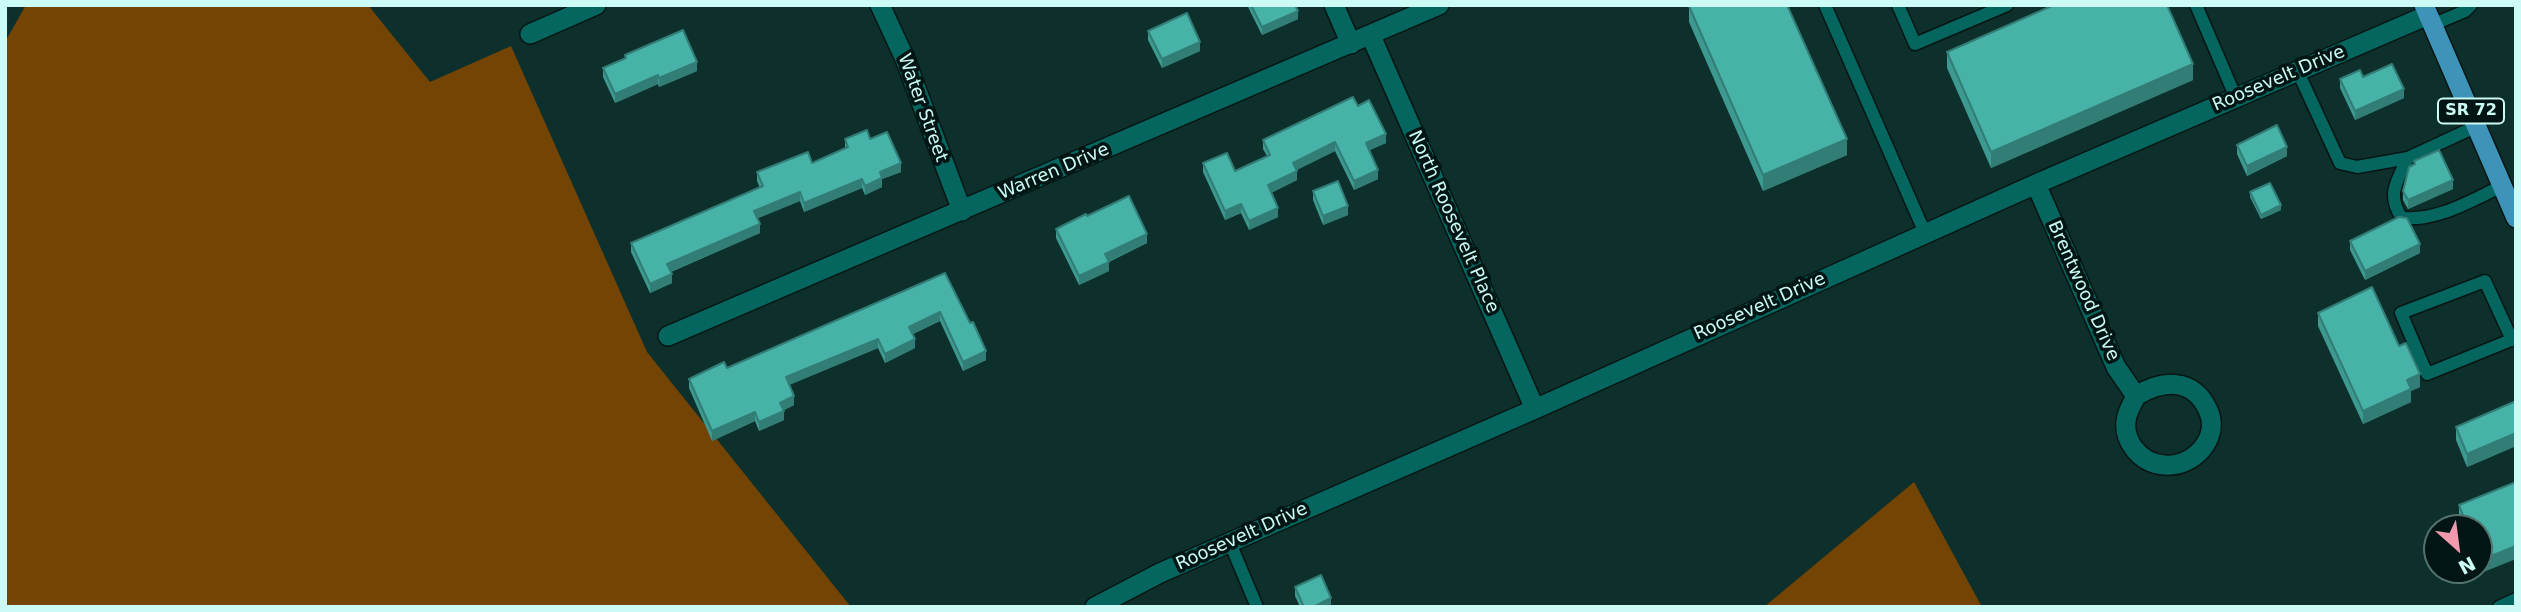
<!DOCTYPE html>
<style>
body{margin:0}
#map{position:relative;width:2521px;height:612px;overflow:hidden;background:#0e302c;font-family:"DejaVu Sans",sans-serif}
canvas{display:block}
.frame{position:absolute;inset:0;border:7px solid #cbfbf4;pointer-events:none}
.north{position:absolute;left:2423px;top:514px;width:70px;height:70px;box-sizing:border-box;background:#011614;border:2px solid #52726e;border-radius:50%;rotate:152deg;font-size:19px;font-weight:700;line-height:28px;text-align:center;color:#cbfbf4}
.north::after{content:'';display:block;margin:auto;width:24px;height:32px;background:#f29aad;clip-path:polygon(50% 0,100% 100%,50% 72%,0 100%)}
</style>
<div id="map">
<canvas width="2521" height="612"></canvas>
<div class="frame"></div>
<div class="north">N</div>
</div>
<script>
const context = document.querySelector('canvas').getContext('2d');
context.lineJoin = 'round';
function fill(path, color) { context.fillStyle = color; context.fill(path, 'evenodd'); }
function stroke(path, color, width, dash) { context.strokeStyle = color; context.lineWidth = width; context.lineCap = dash ? 'butt' : 'round'; context.setLineDash(dash || []); context.stroke(path); }
function drawText(font, color, halo, rows, align = 'center') {
  context.font = font + ' "DejaVu Sans",sans-serif'; context.lineWidth = 7; context.setLineDash([]); context.textBaseline = 'middle'; context.strokeStyle = halo; context.fillStyle = color; for (const [text, x, y, turn = 0] of rows) {
    context.save(); context.translate(x, y); context.rotate((+turn || 0) * Math.PI / 180); context.textAlign = isNaN(turn) ? turn : align; if (halo) context.strokeText(text, 0, 0); context.fillText(text, 0, 0); context.restore();
  }
}
fill(new Path2D(`
 M26,5H368L430,82L511,46L647,352L851,607H5V42Z
 M1914,482L1982,607H1764Z`), '#734403');
const service = new Path2D(`
 M1825,5L1925,233
 M1898,5L1915,44L2007,5
 M2196,5L2236,98
 M2432,25L2465,11L2471,5
 M2298,72L2340,163L2357,167L2408,158
 M2477,126L2408,158C2397,181 2386,195 2402,218C2438,221 2470,201 2502,186
 M2512,340L2485,281L2401,313L2427,374L2516,338
 M1230,543L1257,607
 M2499,607L2516,599`);
const minor = new Path2D(`
 M880,5L905,59L962,211
 M1334,5L1351,44
 M530,34L596,5
 M1371,36L1535,409
 M2036,184L2116,367L2136,396C2133,402 2129,409 2127,416C2121,439 2139,463 2164,465C2193,468 2221,438 2208,410C2193,377 2162,380 2136,396
 M668,336L1439,5
 M1095,607L1160,573L1535,409L2036,184L2428,15`);
const primary = new Path2D(`
 M2424,5L2516,218`);
stroke(service, '#071513', 15);
stroke(minor, '#071513', 22);
stroke(primary, '#071513', 22);
stroke(service, '#04665f', 12);
stroke(minor, '#04665f', 19);
stroke(primary, '#3d94b8', 19);
fill(new Path2D(`
 M1247,5H1295L1298,19L1262,35Z
 M1689,6L1847,155L1763,191L1689,22Z
 M1148,31L1200,51L1162,68L1148,40Z
 M1947,52L2193,80L1991,168L1947,68Z
 M625,55L697,71L659,87L658,84L615,103L603,77V68L625,58Z
 M2363,77L2404,98L2355,120L2340,88V79Z
 M1358,106L1386,143L1369,150L1378,179L1354,190L1335,151L1296,170L1297,180L1271,193L1278,217L1249,230L1241,213L1225,220L1203,172V163L1235,171L1267,156L1263,149V140Z
 M845,139H870L901,172L882,179V187L865,195L862,188L804,212L800,201L757,218L760,233L671,272L672,283L650,293L631,252V243L760,188L757,181V172L812,163L845,149Z
 M2237,145L2287,156L2247,176L2237,154Z
 M2414,161L2453,189L2408,209L2403,200V191L2414,164Z
 M1313,191L1348,215L1323,225L1313,200Z
 M2250,192L2281,210L2261,219L2250,197Z
 M1087,216L1147,243L1109,262V271L1079,285L1056,238V229Z
 M2350,241L2420,253L2365,280L2350,250Z
 M945,273L986,360L963,371L940,321L913,334L915,348L885,363L878,348L789,385L794,405L784,410V420L759,431L755,421L712,441L689,388V379L727,368Z
 M2318,313L2399,346L2420,387L2411,391V402L2363,424L2318,326Z
 M2516,401V446L2467,467L2456,440V427Z
 M2516,482L2481,573L2479,567V528H2463L2459,518V505Z
 M1295,587L1331,607H1300L1295,596Z`), '#3d9a90');
fill(new Path2D(`
 M1298,11V19L1262,35V27Z
 M1200,42V51L1162,68V59Z
 M697,62V71L659,87V78Z
 M2193,64V80L1991,168V152Z
 M658,75V84L615,103V94Z
 M2404,89V98L2355,120V111Z
 M1386,134V143L1366,152V143Z
 M1847,139V155L1763,191V175Z
 M1335,142V151L1293,172V163Z
 M2287,147V156L2247,176V166Z
 M901,163V172L882,179V187L865,195V186L880,172Z
 M1378,170V179L1354,190V181Z
 M1297,171V180L1268,194V185Z
 M862,179V188L804,212V203Z
 M2453,180V189L2408,209V200Z
 M800,192V201L754,220V211Z
 M1241,204V213L1225,220V211Z
 M2281,205V210L2261,219V215Z
 M1348,206V215L1323,225V216Z
 M1278,208V217L1249,230V221Z
 M760,224V233L667,273V264Z
 M1147,234V243L1105,263V254Z
 M2420,244V253L2365,280V271Z
 M1109,262V271L1079,285V276Z
 M672,274V283L650,293V284Z
 M940,312V321L909,336V327Z
 M878,339V348L786,386V377Z
 M915,339V348L885,363V354Z
 M986,351V360L963,371V362Z
 M2420,374V387L2411,391V402L2363,424V411L2407,380Z
 M794,396V405L780,412V403Z
 M784,411V420L759,431V422Z
 M755,412V421L712,441V431Z
 M2516,433V446L2467,467V454Z
 M2516,546V559L2481,573V560Z
 M1331,598V607H1313Z`), '#327d76');
const building = new Path2D(`
 M1251,5H1295L1298,11L1262,27Z
 M1691,5H1787L1847,139L1763,175L1689,6Z
 M2054,5H2167L2193,64L1991,152L1947,52Z
 M1187,13L1200,42L1162,59L1148,31Z
 M683,30L697,62L659,78L658,75L615,94L603,68L626,58L625,55Z
 M2392,64L2404,89L2355,111L2340,79L2360,70L2363,77Z
 M1353,97L1358,106L1369,100L1386,134L1366,143L1378,170L1354,181L1335,142L1293,163L1297,171L1268,185L1278,208L1249,221L1241,204L1225,211L1203,163L1227,153L1235,171L1270,155L1263,140Z
 M2277,125L2287,147L2247,166L2237,145Z
 M867,130L870,139L887,132L901,163L880,172L882,178L865,186L862,179L804,203L800,192L754,211L760,224L667,264L672,274L650,284L631,243L763,186L757,172L808,152L812,163L848,147L845,139Z
 M2439,150L2453,180L2408,200L2403,191L2409,167L2415,164L2414,161Z
 M1338,181L1348,206L1323,216L1313,191Z
 M2270,183L2281,205L2261,215L2250,192Z
 M1129,196L1147,234L1105,254L1109,262L1079,276L1056,229L1086,214L1087,216Z
 M2399,217L2407,218L2420,244L2365,271L2350,241Z
 M945,273L970,323L973,322L986,351L963,362L940,312L909,327L915,339L885,354L878,339L786,377L794,396L780,403L784,411L759,422L755,412L712,431L689,379L724,362L727,368Z
 M2372,287L2399,346L2406,343L2420,374L2407,380L2411,389L2363,411L2318,313Z
 M2516,401V433L2467,454L2456,427Z
 M2516,482V546L2481,560L2479,554V528H2468L2459,505Z
 M1321,575L1331,598L1313,607H1304L1295,587Z`);
fill(building, '#47b3a8');
stroke(building, '#327d76', 2);
for (const [x, y, w] of [
 [2471,111,66]
]) { const box = new Path2D(); box.roundRect(x - w / 2, y - 12.5, w, 25, 5); context.fillStyle = '#011614'; context.fill(box); stroke(box, '#cbfbf4', 2); }
drawText('bold 16px', '#cbfbf4', null, [
 ["SR 72",2471,111]
]);
drawText('18px', '#cbfbf4', '#011614', [
 ["Roosevelt Drive",2279,79,-23],
 ["Water Street",922,108,70],
 ["Warren Drive",1054,172,-23],
 ["North Roosevelt Place",1453,222,66],
 ["Brentwood Drive",2083,291,66],
 ["Roosevelt Drive",1760,307,-24],
 ["Roosevelt Drive",1242,537,-24]
]);
</script>
